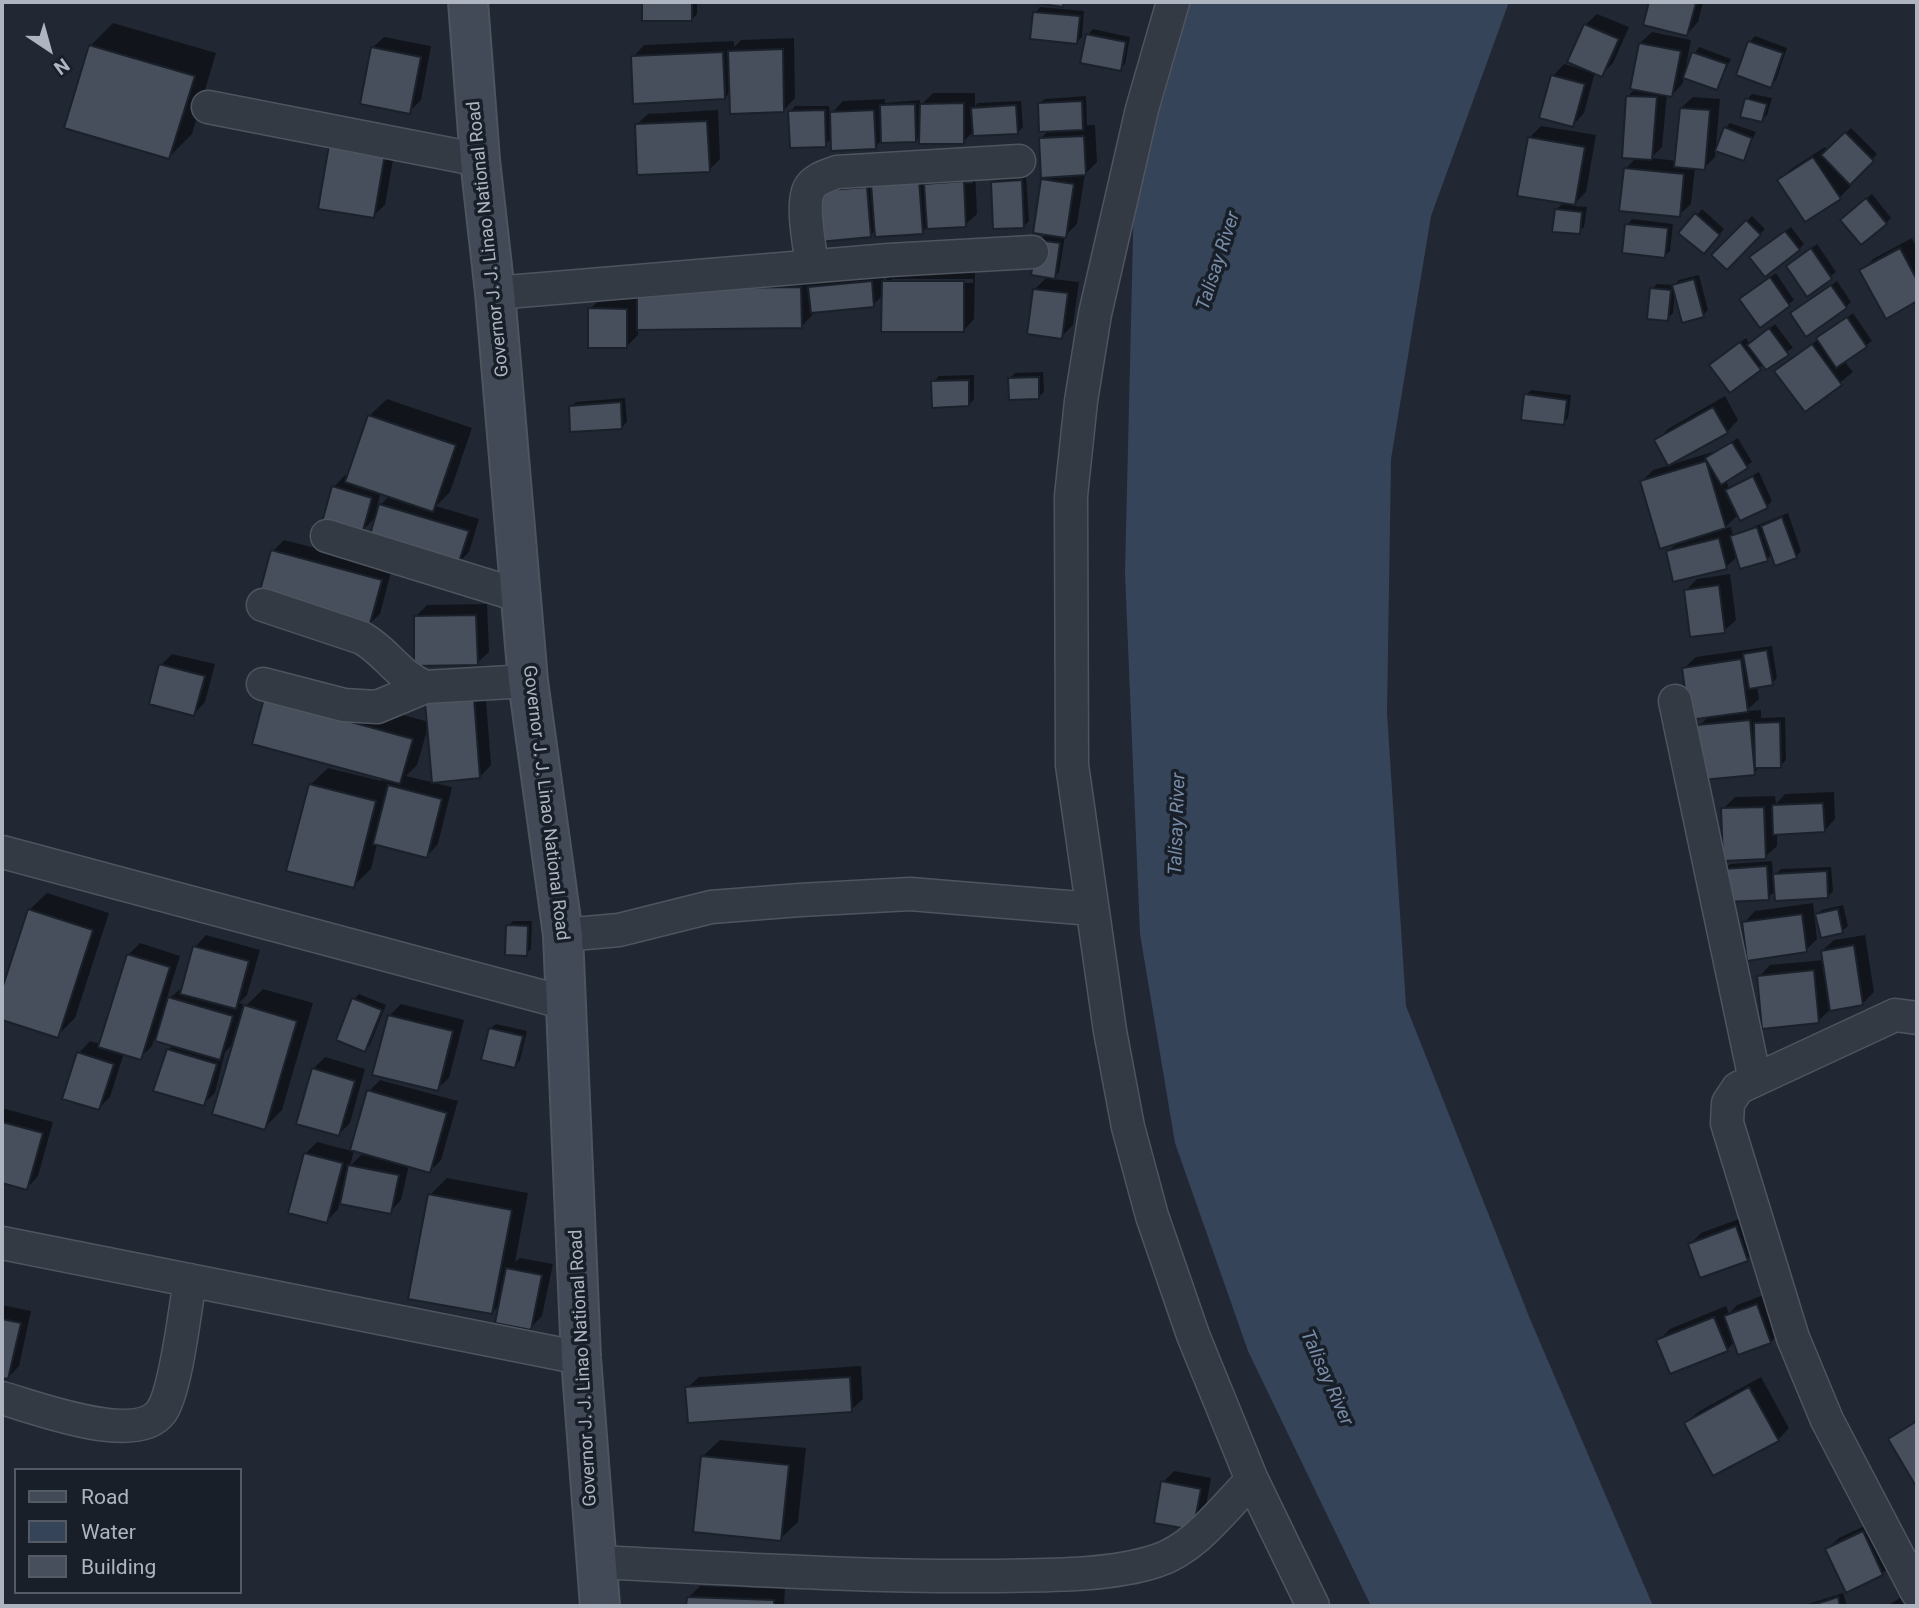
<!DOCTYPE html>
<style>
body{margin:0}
#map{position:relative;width:1919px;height:1608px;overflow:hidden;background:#212833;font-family:Roboto,sans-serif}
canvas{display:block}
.frame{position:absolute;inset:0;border:4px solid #aeb5c1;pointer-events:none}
.legend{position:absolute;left:14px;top:1468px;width:228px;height:126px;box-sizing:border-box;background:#191f28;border:2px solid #555b65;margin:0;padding:9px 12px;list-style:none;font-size:21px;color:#aeb5c1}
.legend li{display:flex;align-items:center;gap:14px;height:35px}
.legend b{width:35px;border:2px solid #555b65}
.north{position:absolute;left:14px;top:14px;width:70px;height:70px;-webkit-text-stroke:5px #191f28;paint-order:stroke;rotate:144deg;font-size:19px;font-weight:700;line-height:28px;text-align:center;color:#aeb5c1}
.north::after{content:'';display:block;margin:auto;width:24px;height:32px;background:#aeb5c1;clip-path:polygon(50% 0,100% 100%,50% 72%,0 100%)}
</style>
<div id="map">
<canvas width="1919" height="1608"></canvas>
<div class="frame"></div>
<ul class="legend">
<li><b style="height:9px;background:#424957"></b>Road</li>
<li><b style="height:19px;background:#364459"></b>Water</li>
<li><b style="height:19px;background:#474f5d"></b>Building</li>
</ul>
<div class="north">N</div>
</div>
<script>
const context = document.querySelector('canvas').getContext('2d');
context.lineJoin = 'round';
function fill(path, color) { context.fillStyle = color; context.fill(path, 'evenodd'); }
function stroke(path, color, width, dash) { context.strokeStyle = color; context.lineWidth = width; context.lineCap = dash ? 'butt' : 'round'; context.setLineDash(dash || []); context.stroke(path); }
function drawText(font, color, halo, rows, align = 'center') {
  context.font = font + ' Roboto,sans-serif'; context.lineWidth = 7; context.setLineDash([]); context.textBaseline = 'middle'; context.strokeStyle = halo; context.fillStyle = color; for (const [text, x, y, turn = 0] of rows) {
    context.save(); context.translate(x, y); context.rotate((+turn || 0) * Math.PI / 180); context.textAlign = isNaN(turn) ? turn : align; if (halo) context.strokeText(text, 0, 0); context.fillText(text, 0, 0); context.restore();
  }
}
fill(new Path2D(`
 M1181,2H1509L1431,216L1391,459L1387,713L1406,1006L1530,1319L1653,1606H1371L1248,1351L1175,1143L1140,934L1125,573L1134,195Z`), '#364459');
fill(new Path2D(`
 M644,2H697V14L691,20L644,19Z
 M1651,2H1703L1698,22L1687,34L1646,24Z
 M1040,7L1084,11L1082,37L1077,42L1035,13Z
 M1597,14L1629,27L1613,63L1601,75L1595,72L1584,113L1573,125L1553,76L1564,64L1584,70L1585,25Z
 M113,23L216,53L192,134L169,157L91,45Z
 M1093,29L1130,37L1125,64L1120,69L1088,35Z
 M1652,32L1691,40L1686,66L1699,47L1731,59L1717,88L1684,76L1683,83L1672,95L1667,94L1662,147L1651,158L1677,161L1681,108L1693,97L1720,99L1715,157L1704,168H1695L1691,204L1679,215L1625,169L1637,157L1628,96L1636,88L1640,43Z
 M1755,36L1787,48L1776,80L1771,86L1749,42Z
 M384,37L431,46L421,100L409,112L372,48Z
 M794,38L795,98L784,110L731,91L725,98L633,57L644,45L734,41V47L741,40Z
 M933,93H975V106L978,103L1021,101L1023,127L1018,132L974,131L963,142L921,135L915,141H881L875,147L833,137L825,145L790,112L795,106H829L830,115L843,101L885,99V103L920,100V106Z
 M1752,94L1772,98L1767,115L1762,120L1747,99Z
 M1086,96L1087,125H1095L1097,162L1085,174L1077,224L1065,236L1059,272L1052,279L1079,282L1073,325L1061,337L1035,289L1048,276L1039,241L1047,233L1043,180L1048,176L1041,138L1050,129L1039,104L1045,99Z
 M718,110L720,159L709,170L636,125L648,114Z
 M1730,123L1756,132L1743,159L1725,128Z
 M1541,126L1596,135L1586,192L1572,206L1587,207L1584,227L1579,232L1556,210L1564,202L1529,138Z
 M1851,128L1877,154L1849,183L1851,186L1840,197L1779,180L1791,169L1825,147L1828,150Z
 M396,143L385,205L373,216L331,145Z
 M975,171L977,214L965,225L926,228L922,232L876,229L870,236L821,240L829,180ZM972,179L973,183L935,185V181Z
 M1026,176L1029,221L1024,226L993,183L998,178Z
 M1872,194L1891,218L1886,223L1848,214Z
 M1702,209L1724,229L1709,247L1697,215Z
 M1752,216L1765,229L1727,268L1714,255Z
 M1632,219L1673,224L1670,251L1664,256L1627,225Z
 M1791,227L1804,244L1799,249L1757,252Z
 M1912,238L1917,248V299L1887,316L1862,271L1873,259Z
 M1817,244L1836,272L1807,294L1788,266Z
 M882,270L884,281L895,270H975L974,319L963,331L883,295L873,305L816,311L801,327L638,329V335L626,347L590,309L602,297L639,298ZM892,279H973V283L892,282Z
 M1776,273L1794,300L1760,325L1747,294Z
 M1699,275L1708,310L1703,315L1675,290L1673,313L1667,319L1652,289L1657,284L1674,285L1679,280Z
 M1837,281L1851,302L1846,307L1798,308Z
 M1853,313L1872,341L1844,361L1853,372L1805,410L1777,371Z
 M1775,324L1793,348L1764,364L1730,390L1716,360L1746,338L1750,344Z
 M1043,372L1044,392L1038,397L1010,378L1015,373Z
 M974,375V399L969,405L933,382L939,376Z
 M1531,390L1571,395L1568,418L1563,424L1526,395Z
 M1725,396L1738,420L1727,432L1673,464L1719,450L1738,438L1752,462L1726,480L1729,488L1759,472L1772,501L1767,506L1739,514L1723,529L1731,527L1733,535L1788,513L1801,551L1796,557L1773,553L1767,559L1738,556L1726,567L1668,552L1678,541L1642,481L1653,470L1670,465L1656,441L1668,429Z
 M625,398L627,422L622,427L571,407L576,402Z
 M387,399L472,428L450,492L436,506L479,519L469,552L458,563L377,516L361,532L324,521L334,487L345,475L349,476L369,416ZM381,492L390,495L376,510Z
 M284,540L392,568L380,614L368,625L273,551Z
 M1730,574L1736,620L1724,631L1686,590L1697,579Z
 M487,604L489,652L477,663L415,617L427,605Z
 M1772,646L1777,678L1772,683L1757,686L1759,699L1746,711L1761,710V718L1785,717L1786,760L1780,766H1761L1754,773L1699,726L1710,715L1684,668L1696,657Z
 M172,654L215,664L205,702L194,714L161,665Z
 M283,682L429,722L485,687L491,765L480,777L429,724L417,765L406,776L452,787L438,844L427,856L377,844L371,869L353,886L310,785L328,768L381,781L382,778Z
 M1834,792L1835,819L1824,831L1777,833V846L1765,857L1723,809L1735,797L1775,796L1776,804L1785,794Z
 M1772,861L1773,877L1781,869L1831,867L1833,891L1827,897L1776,890L1768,898L1725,869L1730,864Z
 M47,893L109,913L75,1018L57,1036L2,1018V994L29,910Z
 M1813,903L1817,939L1806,950L1744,923L1755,911Z
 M1843,905L1848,926L1842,931L1817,915L1822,910Z
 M513,921H532L531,949L526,954L508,926Z
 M206,935L260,950L247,995L239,1003L243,1004L242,1010L263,989L313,1003L282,1110L264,1128L234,1043L225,1052L215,1093L203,1104L168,1050L174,1044L154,1039L152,1046L140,1058L124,1053L110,1097L99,1108L64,1098L79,1053L90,1041L101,1044L128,955L140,943L180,956L166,1001L183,987L195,947Z
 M1865,935L1874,992L1862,1004L1831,1009L1818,1021L1759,977L1770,965L1824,960L1822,951L1834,940Z
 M359,994L386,1005L370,1045L365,1050L354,999Z
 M401,1004L464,1020L449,1078L437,1089L374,1074L390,1015Z
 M496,1024L527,1031L520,1060L515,1066L490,1029Z
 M325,1057L365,1069L350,1123L339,1134L313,1069Z
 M380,1080L458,1101L441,1160L430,1171L409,1165L401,1200L390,1212L340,1202L338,1209L327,1221L306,1153L317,1142L352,1151L369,1091ZM354,1150L364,1152L350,1166Z
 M2,1108L53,1122L38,1176L27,1188L2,1181Z
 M447,1178L528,1193L515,1262L520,1258L553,1264L542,1316L530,1328L501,1303L492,1313L430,1195Z
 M1747,1216L1759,1248L1747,1259L1690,1244L1701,1233Z
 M1769,1293L1782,1330L1771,1342L1735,1341L1727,1350L1658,1341L1670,1329L1726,1306L1729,1314L1737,1305Z
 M2,1305L31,1311L19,1366L8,1378L2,1376Z
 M861,1366L863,1399L851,1410L687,1388L699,1377Z
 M1761,1377L1789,1428L1778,1440L1686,1423L1698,1412Z
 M1917,1419V1485L1890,1440Z
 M720,1440L806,1448L798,1522L780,1539L702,1457Z
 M1174,1471L1211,1478L1204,1517L1193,1529L1163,1482Z
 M1875,1521L1894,1562L1882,1574L1827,1549L1839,1538Z
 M700,1586L785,1589L784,1606H688V1598Z
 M1911,1591L1917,1606H1887Z
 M1843,1593L1847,1606H1804L1805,1605Z`), '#0007');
const building = new Path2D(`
 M642,2H692V21H642Z
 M1027,2H1064L1063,7Z
 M1649,2L1696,3L1687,36L1643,25Z
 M1033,12L1080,16L1077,44L1030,39Z
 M1584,24L1619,39L1602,77L1567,62Z
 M1086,34L1126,42L1121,71L1080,63Z
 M1748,41L1783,53L1771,88L1736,75Z
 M1639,43L1681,51L1672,97L1630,89Z
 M89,45L195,76L169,159L64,128Z
 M371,47L421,57L410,114L360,104Z
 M783,49L784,112L730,114L728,51Z
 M723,52L725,99L633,104L631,56Z
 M1692,52L1727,64L1717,90L1683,78Z
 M1551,75L1585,84L1573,127L1539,118Z
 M1626,96L1657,97L1652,160L1622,158Z
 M1745,98L1767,104L1762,122L1740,117Z
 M1082,101L1083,130L1039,132L1038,103Z
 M964,103V144H919L920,104Z
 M915,104L916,142L881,143L880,105Z
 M1016,105L1018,134L973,136L971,108Z
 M1680,108L1710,110L1705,170L1674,167Z
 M825,110L826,147L790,148L788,111Z
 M874,110L876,149L831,151L830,112Z
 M707,121L710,172L637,175L635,124Z
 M1724,127L1752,138L1744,161L1715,151Z
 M1845,132L1874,161L1850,185L1821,155Z
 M1084,136L1086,175L1041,178L1039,138Z
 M1528,137L1585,147L1575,205L1517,196Z
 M329,145L385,154L374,218L318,209Z
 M1813,157L1841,199L1805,222L1777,180Z
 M1624,168L1684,174L1680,217L1619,211Z
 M1041,179L1074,184L1066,238L1033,233Z
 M919,180L923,234L875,237L871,184Z
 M1022,180L1024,228L993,229L991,182Z
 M964,181L966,227L927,229L924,184Z
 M867,187L871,237L819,242L816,191Z
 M1866,198L1887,224L1861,245L1840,220Z
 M1555,209L1582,212L1580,234L1552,232Z
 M1695,213L1720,235L1704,254L1678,233Z
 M1746,220L1761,235L1727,270L1711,255Z
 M1625,224L1668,228L1665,258L1622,253Z
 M1785,231L1800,250L1765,277L1749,257Z
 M1037,240L1060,243L1055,279L1031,275Z
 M1811,248L1832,279L1807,297L1786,266Z
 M1900,248L1917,280V301L1886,319L1859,270Z
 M1770,277L1790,306L1760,328L1739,299Z
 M1694,279L1704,317L1682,323L1672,285Z
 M872,281L874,307L811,313L808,287Z
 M882,281H964V332H881Z
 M1831,285L1847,308L1806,337L1790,313Z
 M801,287L802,328L637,330V289Z
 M1650,288L1671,290L1668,321L1647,319Z
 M1033,289L1068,293L1062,339L1027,334Z
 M588,308L627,309V348H588Z
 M1847,317L1867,347L1836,368L1816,338Z
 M1769,328L1789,355L1766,370L1747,345Z
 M1740,342L1761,370L1730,393L1709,365Z
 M1812,344L1842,385L1805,412L1774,371Z
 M1039,377V399L1009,400L1008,378Z
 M969,380V406L932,408L931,381Z
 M1524,394L1567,400L1564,425L1521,420Z
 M621,402L622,429L570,432L569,406Z
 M1713,407L1728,433L1668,466L1654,440Z
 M368,415L456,445L433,512L345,482Z
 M1732,442L1748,468L1721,485L1705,458Z
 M1706,461L1726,528L1660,549L1640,481Z
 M1753,476L1768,508L1740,521L1725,490Z
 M332,486L372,498L362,534L322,522Z
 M379,504L469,531L458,565L369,538Z
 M1782,517L1797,558L1775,566L1761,526Z
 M1757,527L1768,561L1740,569L1730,536Z
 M1719,538L1727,569L1673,582L1666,551Z
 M271,550L382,580L369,627L258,598Z
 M1719,585L1725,633L1690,637L1684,590Z
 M476,615L478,665L414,666V616Z
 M1767,650L1773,685L1749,689L1743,654Z
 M1741,659L1748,712L1689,720L1682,668Z
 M159,664L205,676L194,716L149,704Z
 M264,698L413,739L400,784L252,744Z
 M474,698L480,778L432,783L425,702Z
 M1750,720L1755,775L1702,780L1697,725Z
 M1780,722L1781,768H1755L1754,723Z
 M309,784L376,801L354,888L286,871Z
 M388,785L442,799L427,858L373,844Z
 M1823,803L1825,832L1773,835L1772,805Z
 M1764,807L1766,859L1723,861L1721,808Z
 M1767,866L1769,900L1725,902L1723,869Z
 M1827,871L1828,898L1775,901L1773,874Z
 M28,909L93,930L58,1038L2,1020V989Z
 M1838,909L1843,933L1821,938L1815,914Z
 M1802,914L1807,952L1747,961L1742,922Z
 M506,925L528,926L527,956L505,955Z
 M1854,945L1863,1005L1830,1011L1821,951Z
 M193,946L249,961L236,1009L180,994Z
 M127,954L170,967L141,1060L98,1047Z
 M1814,970L1819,1023L1762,1029L1757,976Z
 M168,997L233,1016L220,1060L155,1041Z
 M352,998L382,1010L365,1052L336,1040Z
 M244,1005L297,1021L265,1130L212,1114Z
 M388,1015L453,1031L438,1091L372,1075Z
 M489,1028L523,1036L515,1068L481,1060Z
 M167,1049L217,1064L204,1106L153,1091Z
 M77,1052L114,1064L99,1110L62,1099Z
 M312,1068L355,1081L339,1136L296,1124Z
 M367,1090L447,1113L430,1173L350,1150Z
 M2,1122L43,1133L27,1190L2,1183Z
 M304,1153L343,1163L327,1223L288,1213Z
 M348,1165L399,1175L391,1214L340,1204Z
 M428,1194L512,1210L492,1314L408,1299Z
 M1736,1226L1748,1261L1700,1278L1688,1244Z
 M506,1268L542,1275L531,1330L495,1323Z
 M1757,1304L1771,1343L1738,1355L1724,1316Z
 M1714,1317L1728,1351L1670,1374L1656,1340Z
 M2,1319L21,1323L8,1379L2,1378Z
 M850,1377L852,1412L688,1423L685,1387Z
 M1749,1387L1779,1441L1713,1476L1684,1423Z
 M1917,1421V1488L1888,1439Z
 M701,1456L789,1465L781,1541L693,1532Z
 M1161,1481L1201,1489L1193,1530L1154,1523Z
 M1863,1531L1883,1575L1846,1593L1825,1549Z
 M687,1597L774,1600V1606H686Z
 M1838,1597L1840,1606H1810Z`);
fill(building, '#474f5d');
stroke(building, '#1b212b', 2);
const minor = new Path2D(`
 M1173,2L1142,109L1095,314L1081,401L1071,496L1072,765L1110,1031L1128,1127L1152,1216L1193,1335L1252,1480L1313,1606
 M208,107L480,160
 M812,266C810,248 801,205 809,189C814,179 827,176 837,172L1019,161
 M495,293L889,260L1032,252
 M327,536L521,596
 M263,605L362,638C388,653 395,673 425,687
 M263,684L344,705L377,707L425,687L528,681
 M1675,701L1755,1080
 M2,852L566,1003
 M563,935L619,930L711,907L800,900L910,894L1092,909
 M1917,1018L1895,1015L1738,1088L1728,1103L1727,1123L1793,1338L1827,1420L1917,1592
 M2,1243L581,1358
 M2,1398C37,1408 136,1446 161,1412C176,1392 185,1309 190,1280
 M596,1562C727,1568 857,1577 988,1576C1039,1575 1107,1577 1156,1561C1195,1549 1224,1508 1252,1480`);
const secondary = new Path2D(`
 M468,2L480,160L495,293L528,681L563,935L581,1358L600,1606`);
stroke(minor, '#4e555f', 35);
stroke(secondary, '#4e555f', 42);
stroke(minor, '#343a44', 32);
stroke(secondary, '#424957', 38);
drawText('18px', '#aeb5c1', '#191f28', [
 ["Governor J. J. Linao National Road",489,239,-96],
 ["Governor J. J. Linao National Road",545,803,83],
 ["Governor J. J. Linao National Road",584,1368,-93]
]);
drawText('italic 19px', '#788ca8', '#191f28', [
 ["Talisay River",1219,261,-72],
 ["Talisay River",1178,824,-88],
 ["Talisay River",1326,1378,66]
]);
</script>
